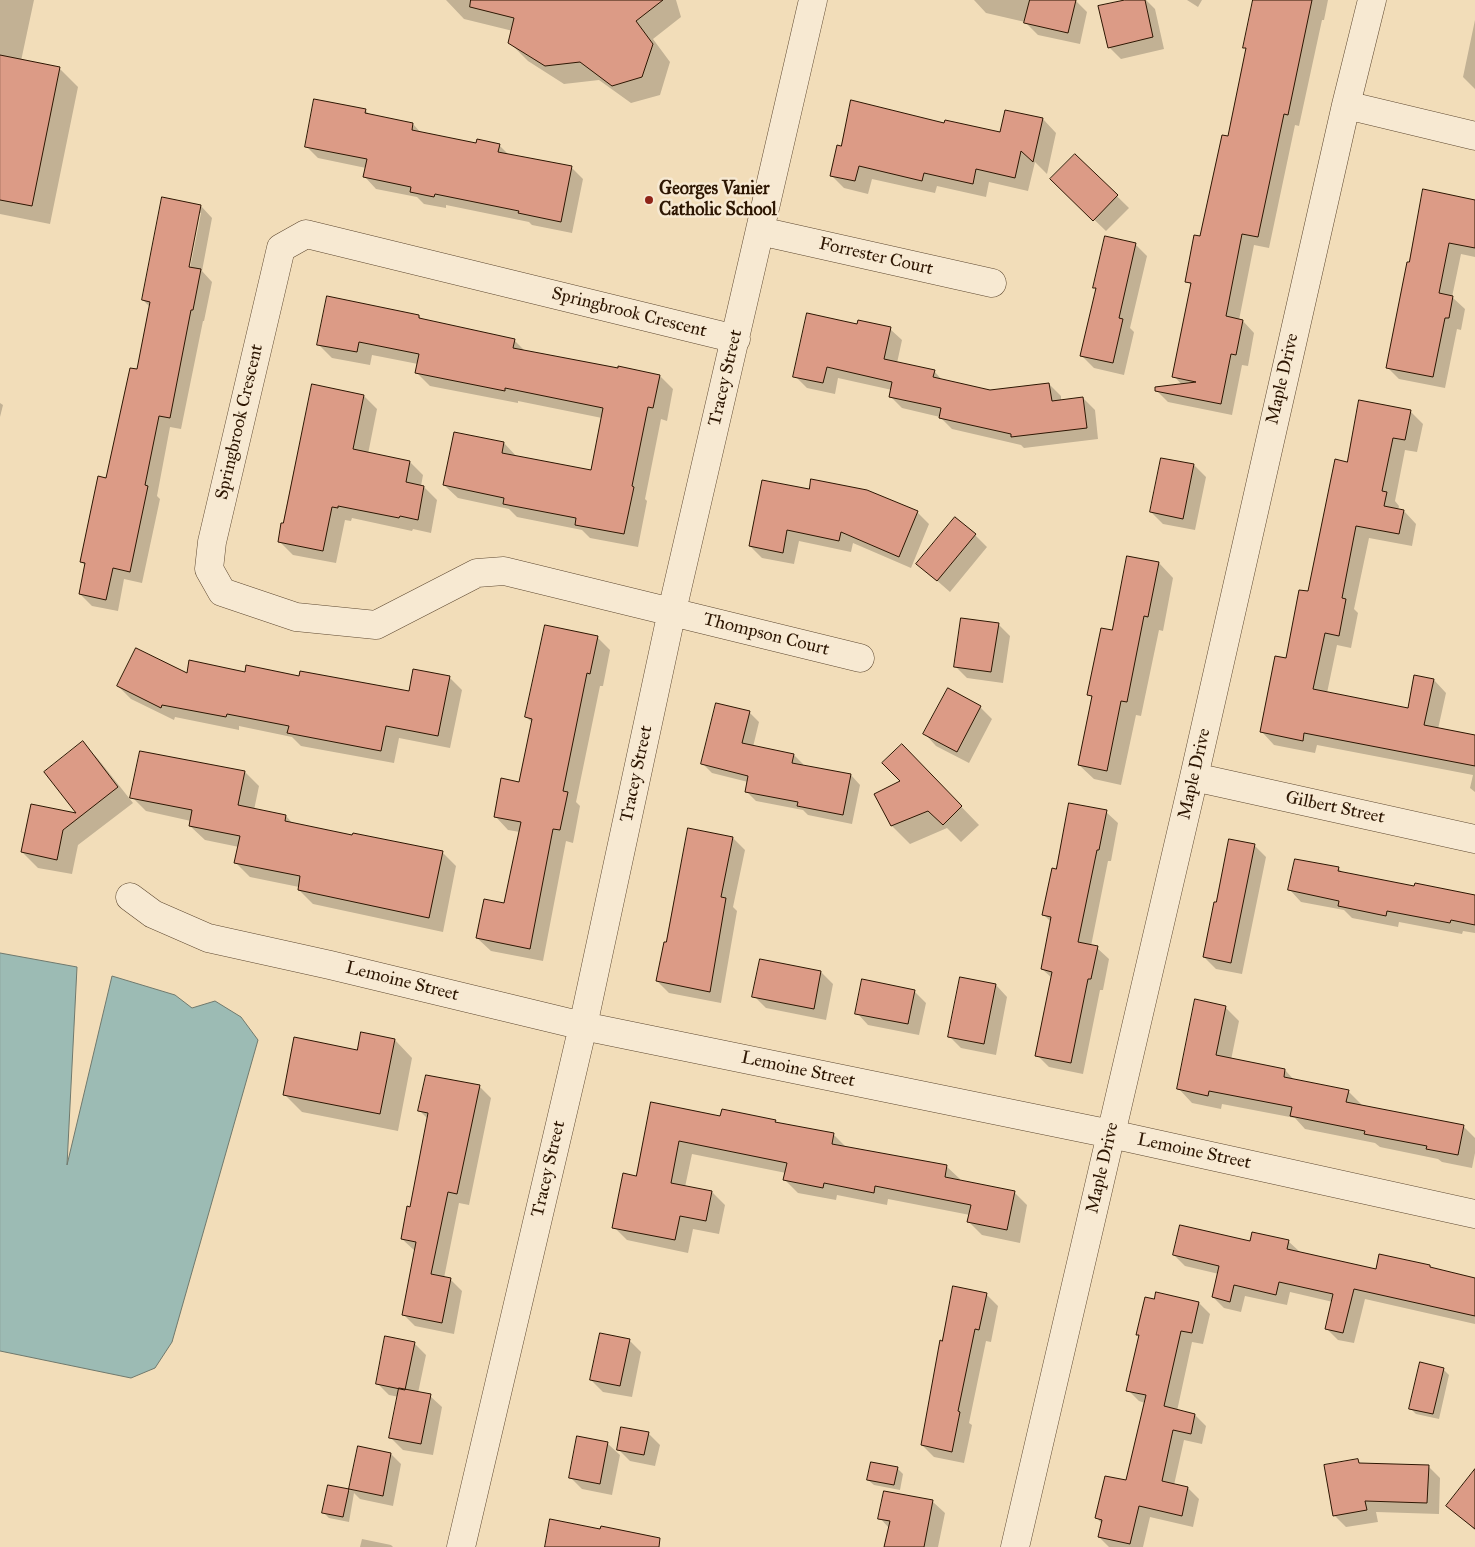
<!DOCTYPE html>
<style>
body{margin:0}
canvas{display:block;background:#f2ddb9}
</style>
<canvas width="1475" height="1547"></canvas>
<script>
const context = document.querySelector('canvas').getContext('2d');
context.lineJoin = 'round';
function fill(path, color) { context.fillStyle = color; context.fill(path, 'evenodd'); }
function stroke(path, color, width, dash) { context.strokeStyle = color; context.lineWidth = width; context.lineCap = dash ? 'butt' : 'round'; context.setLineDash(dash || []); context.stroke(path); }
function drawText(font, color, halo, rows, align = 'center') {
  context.font = font + ' "IM FELL Great Primer",serif'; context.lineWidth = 5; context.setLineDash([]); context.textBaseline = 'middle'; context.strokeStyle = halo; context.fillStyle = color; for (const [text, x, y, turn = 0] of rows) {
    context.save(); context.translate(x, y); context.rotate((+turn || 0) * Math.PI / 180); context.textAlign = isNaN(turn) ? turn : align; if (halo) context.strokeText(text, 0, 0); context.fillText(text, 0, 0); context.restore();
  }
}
const water = new Path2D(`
 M0,953L77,967L67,1165L112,976L175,995L192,1008L215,1001L241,1017L258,1040L172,1342L155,1368L131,1378L0,1351Z`);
fill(water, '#9cbbb4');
stroke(water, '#70796d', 1);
fill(new Path2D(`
 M0,0H34L21,61L60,69L78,87L50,224L0,214Z
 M446,0H676L681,17L653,39L670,62L660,95L631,103L599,80L564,84L528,61L510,43L513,31L464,19Z
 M974,0H1075L1087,12L1080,44L1038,35L1025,22L986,13Z
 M1130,0H1146L1155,9L1164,49L1121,59L1109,47Z
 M1187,0H1202L1198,7Z
 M1257,0H1328L1324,20H1322L1299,126L1295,125L1269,248L1254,245L1239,320L1243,321L1254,333L1248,366L1242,365L1232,415L1168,402L1156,390L1182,385L1174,376L1192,286L1187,281L1229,138L1247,50L1245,47Z
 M1475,20V89L1463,77Z
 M365,110L370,115L413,124L422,134L477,145H499L509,155L571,167L583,179L572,233L532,225L529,222L446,205V208L424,204L417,197L376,189L365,177L366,168L318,158L306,146Z
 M1043,119L1056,133L1047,174L1035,162L1028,191L989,182L986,197L937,186L935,193L872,179L868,194L844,188L831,175L841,147L945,124L1001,134Z
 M1075,155L1129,208L1106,231L1052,179Z
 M1475,201V257L1461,254L1452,297L1465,309L1461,330L1457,329L1445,388L1399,379L1387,367L1410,264Z
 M201,206L212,218L202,271L212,282L204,321H203L181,429L170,427L157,496L160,499L142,583L124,579L118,611L92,606L80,594L86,566L81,562L138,371L150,307L143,300ZM198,213H201L189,273H186Z
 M1135,244L1147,256L1130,328L1134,332L1124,375L1094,368L1082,356L1097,289L1094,287Z
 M419,316L422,320L514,340L525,351L660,376L673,389L667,421L661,419L645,499L647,501L638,547L590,538L582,530L517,517L509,509L458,498L444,485L504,443L517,457L592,472L602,418L518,401V403L430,386L416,372L418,364L372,355L370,365L332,358L318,344Z
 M858,326L890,329L902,340L897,363L934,371L943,381L990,391L1049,384L1061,396V401L1083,398L1095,410L1098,439L1024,448L1021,445L952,429L940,417L902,408L890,396L892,390L838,378L835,394L807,388L795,376Z
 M364,396L377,409L368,454L410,462L423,475L421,486L424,487L437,500L431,533L413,529L412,531L352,518L351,521L345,520L336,563L293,555L279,541Z
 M0,403L3,405L0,417Z
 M1410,411L1423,424L1417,452L1405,450L1395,501L1399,506L1398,510L1404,511L1416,524L1412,546L1369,538L1354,609L1358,613L1351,648L1337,645L1327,693L1408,709L1434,680L1446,693L1438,729L1475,736V792L1470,788L1473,775L1317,745L1315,753L1274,745L1262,732L1309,593L1348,463Z
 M1194,465L1206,477L1195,530L1163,524L1151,512Z
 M763,481L917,512L929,524L911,568L853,543L851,552L799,541L794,564L762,558L750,546Z
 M975,535L987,547L950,592L918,564Z
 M1159,563L1173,578L1163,631L1159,630L1141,716L1136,715L1121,785L1094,779L1079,765L1093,698L1089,694L1113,632Z
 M998,624L1010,636L1003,683L967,678L955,666Z
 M597,637L610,650L603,686H600L576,802L580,806L573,843L566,841L543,961L491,951L477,938L505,904L520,832L508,830L495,816L520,783L533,723L526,717Z
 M246,673L300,677L410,693L449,677L462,690L450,748L399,738L394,763L301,746L292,737L239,726V730L175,717L174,720L131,699L118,686L188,675Z
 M980,707L992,719L969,763L936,746L925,734Z
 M749,712L759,722L753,747L794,755L803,764V766L851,775L860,785L852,824L808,815L803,810L756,801L746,791L748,782L712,773L703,764Z
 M83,743L98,759L133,803L78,845L72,874L38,868L22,852L79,815Z
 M920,764L979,825L961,842L947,828L910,844L892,826L876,795L902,781Z
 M245,772L259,786L254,810L286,816L294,825L442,852L456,866L443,932L313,904L299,890V887L250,877L236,863L239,847L205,840L190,826L191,821L146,811L132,797Z
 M1106,812L1118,823L1111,861H1108L1091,946L1097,948L1109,959L1103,990H1100L1083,1074L1049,1067L1037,1055L1052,978L1042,969L1052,923L1044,915Z
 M733,838L745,850L733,907L737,911L721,1003L669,993L657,981Z
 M1254,845L1266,857L1242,974L1216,969L1204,957L1217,904Z
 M1338,868L1343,873L1415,888L1475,896V933L1463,931L1462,934L1399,922L1398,927L1352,918L1344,910L1301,902L1290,890Z
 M821,972L833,984L826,1020L766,1008L754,996Z
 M996,985L1007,997L996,1055L961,1048L949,1036Z
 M914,991L926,1003L919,1035L868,1025L857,1013Z
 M1225,1007L1239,1021L1231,1060L1285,1070L1295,1081L1348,1091L1362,1105L1464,1127L1475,1138V1153L1472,1168L1442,1162L1438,1159L1380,1147L1375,1143L1305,1129L1295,1118L1222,1104L1221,1109L1192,1103L1179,1089Z
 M395,1040L412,1058L398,1131L302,1112L284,1094L358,1051Z
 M479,1086L491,1098L469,1205L459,1203L444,1278L450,1279L462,1291L454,1334L415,1326L403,1314L415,1251L402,1239L411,1208L428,1119L420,1111Z
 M652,1104L721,1117L775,1121L777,1124L833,1134L847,1148L946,1166L960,1179L959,1181L1014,1192L1027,1205L1020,1243L982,1235L969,1222L970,1215L888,1199L887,1205L837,1195L836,1200L798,1193L784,1179L786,1173L692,1154L685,1187L712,1192L725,1205L719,1234L693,1229L688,1253L627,1240L614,1227L637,1177Z
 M1288,1241L1300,1252L1377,1270L1430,1266L1433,1269L1475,1279V1324L1365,1299L1354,1343L1338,1340L1326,1328L1333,1302L1290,1292L1287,1305L1245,1296L1241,1312L1224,1308L1213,1297L1219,1274L1185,1266L1174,1255L1250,1242Z
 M986,1294L998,1306L991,1342L986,1341L969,1423L972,1425L964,1463L934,1457L922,1445L943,1342Z
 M1199,1303L1210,1314L1203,1344L1192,1342L1177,1411L1195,1415L1206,1426L1202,1444L1184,1440L1174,1485L1188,1488L1199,1499L1193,1527L1150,1517L1143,1547H1109L1099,1537L1102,1524L1097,1518L1127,1482L1145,1403L1139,1401L1128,1390L1140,1337L1137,1334Z
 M629,1340L641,1352L632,1397L603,1392L591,1380Z
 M414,1343L426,1355L418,1393L430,1396L442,1407L433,1455L403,1450L391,1438L399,1397L389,1395L377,1383Z
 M1443,1369L1449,1375L1439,1419L1416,1414L1411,1409Z
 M648,1433L660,1445L655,1466L630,1461L618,1449Z
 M578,1438L608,1444L620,1455L612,1495L582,1489L570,1477Z
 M359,1448L391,1454L401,1464L393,1506L360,1499L354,1493L349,1522L329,1518L324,1513L329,1487L350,1491Z
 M1358,1461L1361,1464L1428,1466L1440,1478L1439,1514L1376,1512L1378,1522L1346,1527L1334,1515Z
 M897,1468L903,1474L900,1490L874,1485L868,1480Z
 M1475,1486V1530L1448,1506Z
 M885,1492L933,1502L945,1513L938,1547H885L889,1528L880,1518Z
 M362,1539L391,1545L393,1547H360Z`), '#0003');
const building = new Path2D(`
 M471,0H663L636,21L653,44L642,77L612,86L580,62L545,66L508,43L514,18L470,7Z
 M1030,0H1076L1068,33L1024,23Z
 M1125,0H1145L1153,37L1108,48L1098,6Z
 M1253,0H1312L1288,115L1284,114L1258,237L1242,234L1226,316L1243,320L1236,355L1231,354L1221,404L1155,391V387L1196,382L1172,377L1191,283L1185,282L1194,235L1200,236L1222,135L1228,136L1246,48H1243Z
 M0,55L60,67L32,206L0,200Z
 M314,99L366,109L365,113L413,123L412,130L476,143L477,139L500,144L498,152L572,166L561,222L518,213L519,211L435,194L434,197L410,192L411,187L363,177L367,159L305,147Z
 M851,100L944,123L945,120L1000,132L1005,110L1043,118L1033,162L1021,151L1015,178L976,169L973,184L924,173L922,181L859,166L855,181L830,176L837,145L841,146Z
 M1075,154L1118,195L1093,221L1050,179Z
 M1423,189L1475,200V248L1449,243L1439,293L1453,296L1449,318H1445L1433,377L1386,368L1407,262H1409Z
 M162,197L201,205L189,267L201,269L193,310H191L170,418L159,416L145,485L148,486L130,572L113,568L106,600L79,594L85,563L80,562L98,476L106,478L130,368L137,369L150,302L142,300Z
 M1105,236L1136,243L1119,318L1123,319L1113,363L1080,356L1096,288H1093Z
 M327,296L419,315V318L515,339L513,348L618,368V366L660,375L653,408L648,407L632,486L634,487L624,534L575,525L576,518L503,504L504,498L443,485L454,432L504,442L502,453L591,470L603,408L505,388V391L415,373L419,354L359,342L357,352L317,345Z
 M807,313L857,324L858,320L891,327L884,359L935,370L933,377L990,390L1049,383L1052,401L1083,397L1087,428L1011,437V434L939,418L941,408L889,397L892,382L827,367L823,383L793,377Z
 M312,384L364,395L353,449L410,461L406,482L424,486L418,520L400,516L399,518L338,506V508L332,507L323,551L278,542L281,523H283Z
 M1359,400L1411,410L1405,440L1393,438L1382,491L1387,492L1384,506L1404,510L1399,534L1356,526L1342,598L1346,599L1339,636L1325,633L1313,689L1408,708L1414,675L1434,679L1424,725L1475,735V766L1304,733L1303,741L1260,732L1275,656L1286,658L1299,590L1308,591L1335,459L1347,462Z
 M1161,458L1194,464L1183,519L1150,512Z
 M811,479L867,490L918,511L899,557L841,532L839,541L787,530L783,553L749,546L762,480L809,489Z
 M955,517L976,534L937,581L916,564Z
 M1127,556L1159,562L1148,617L1144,616L1127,702L1121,701L1107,771L1078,765L1092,696L1087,695L1101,628L1112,630Z
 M961,618L999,623L991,672L954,667Z
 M545,625L598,636L590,674L587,673L563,791L568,792L560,830L553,829L530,949L476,938L484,899L504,903L521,822L494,817L501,778L519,782L532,719L525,717Z
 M136,648L187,673L189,660L245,672L246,665L299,676L300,671L409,691L413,669L450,676L438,736L386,726L381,751L287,733L289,726L227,714L226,717L162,705L161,708L117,686Z
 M948,688L981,706L957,752L923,734Z
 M716,703L750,711L742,743L794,754L792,763L851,774L843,815L797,806L798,802L745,792L748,776L701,764Z
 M83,741L118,787L63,830L57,860L21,852L31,804L76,813L44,772Z
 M902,744L962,806L943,825L928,811L891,826L874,794L900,781L882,763Z
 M140,751L245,771L238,805L286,815L285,821L352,835L353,833L443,851L429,918L298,890L300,876L234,863L240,836L189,826L192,810L130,798Z
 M1069,803L1107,810L1099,850H1097L1078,942L1098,946L1091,979H1088L1071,1063L1035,1056L1052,972L1041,969L1051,917L1042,915L1052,868L1056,869Z
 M688,828L733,837L721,897L726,898L710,992L656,981L664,942H666Z
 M1229,839L1255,844L1231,963L1203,957L1214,902H1216Z
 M1295,859L1339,867L1338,871L1414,886L1415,883L1475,895V925L1451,920L1450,923L1387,911L1386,916L1338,906L1339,901L1288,890Z
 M760,959L821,971L814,1009L752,997Z
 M960,977L996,984L984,1044L948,1037Z
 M862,979L915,990L908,1024L855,1014Z
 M1195,999L1226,1006L1216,1055L1285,1069L1284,1077L1349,1090L1346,1102L1464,1125L1458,1155L1426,1149L1427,1146L1364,1134L1365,1131L1290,1116L1292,1107L1209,1091L1208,1096L1177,1089Z
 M361,1032L395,1039L380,1114L283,1095L294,1037L357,1050Z
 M426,1075L480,1085L457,1194L448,1192L431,1274L451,1278L442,1323L402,1315L416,1242L401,1239L407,1206L410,1207L428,1113L418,1111Z
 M651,1102L720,1116L722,1109L776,1120L775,1122L834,1133L832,1144L947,1165L945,1177L1015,1191L1007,1230L967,1222L971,1205L875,1186L874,1193L824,1183L823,1188L783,1180L787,1163L679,1141L671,1183L712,1191L706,1221L680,1216L675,1240L612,1228L623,1173L636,1176Z
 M1180,1225L1250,1241L1252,1232L1289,1240L1287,1249L1376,1269L1379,1254L1430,1265V1267L1475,1278V1316L1354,1289L1343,1333L1325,1329L1333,1294L1279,1282L1276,1295L1234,1285L1230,1302L1212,1297L1219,1266L1173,1255Z
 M953,1286L987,1293L979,1330L975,1329L958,1411L960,1412L952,1452L921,1445L940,1340L942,1341Z
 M1156,1292L1199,1302L1192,1333L1181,1331L1164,1406L1195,1414L1191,1434L1173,1430L1162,1481L1188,1487L1182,1516L1139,1506L1130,1544L1098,1537L1102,1520L1095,1518L1105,1476L1126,1480L1146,1395L1126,1391L1139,1335H1136L1145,1297L1154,1299Z
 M600,1333L630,1339L620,1386L590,1380Z
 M385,1336L415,1342L405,1390L376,1384Z
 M1420,1362L1444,1368L1433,1414L1409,1409Z
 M399,1388L431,1394L421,1444L389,1438Z
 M621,1427L649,1432L644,1455L617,1450Z
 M577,1436L608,1442L600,1484L569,1478Z
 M358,1446L391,1453L383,1496L349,1489Z
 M1358,1459L1359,1463L1429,1465L1427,1503L1365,1501L1367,1510L1333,1516L1324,1465Z
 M871,1462L898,1467L894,1485L867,1480Z
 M1475,1469V1529L1446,1506Z
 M328,1485L349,1489L343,1517L322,1513Z
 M884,1491L933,1500L924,1547H884L890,1521L878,1519Z
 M550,1519L600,1529L601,1526L660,1538L659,1547H545Z`);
fill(building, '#dc9b86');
stroke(building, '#2d1602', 1);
const minor = new Path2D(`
 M1346,105L1475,136
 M760,231L992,283
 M736,339L306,234L281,248L212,542L209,569L222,592L296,617L376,625L477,573L504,571L860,658
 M1194,777L1475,839
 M130,897L153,914L208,938L330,965L583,1026L1111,1134L1475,1214
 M461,1547L583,1026L672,611L813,0
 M1015,1547L1194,777L1346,105L1372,0`);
stroke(minor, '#5e4830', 29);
stroke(minor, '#f7e9d2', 28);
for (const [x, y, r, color] of [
 [649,200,5,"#8f2418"]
]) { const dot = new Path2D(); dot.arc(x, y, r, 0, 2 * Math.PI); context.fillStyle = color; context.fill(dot); stroke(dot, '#f7e9d2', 2); }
drawText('bold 18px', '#2d1602', '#f7e9d2', [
 ["Georges Vanier",659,190],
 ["Catholic School",659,211]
], 'left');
drawText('18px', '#2d1602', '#f7e9d2', [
 ["Forrester Court",876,257,13],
 ["Springbrook Crescent",629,313,14],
 ["Tracey Street",726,378,-77],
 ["Maple Drive",1283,379,-77],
 ["Springbrook Crescent",240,422,-77],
 ["Thompson Court",766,635,14],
 ["Tracey Street",637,774,-78],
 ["Maple Drive",1195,774,-77],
 ["Gilbert Street",1335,808,12],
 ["Lemoine Street",402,982,14],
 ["Lemoine Street",798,1070,12],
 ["Lemoine Street",1194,1152,12],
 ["Maple Drive",1103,1168,-77],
 ["Tracey Street",549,1169,-77]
]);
</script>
